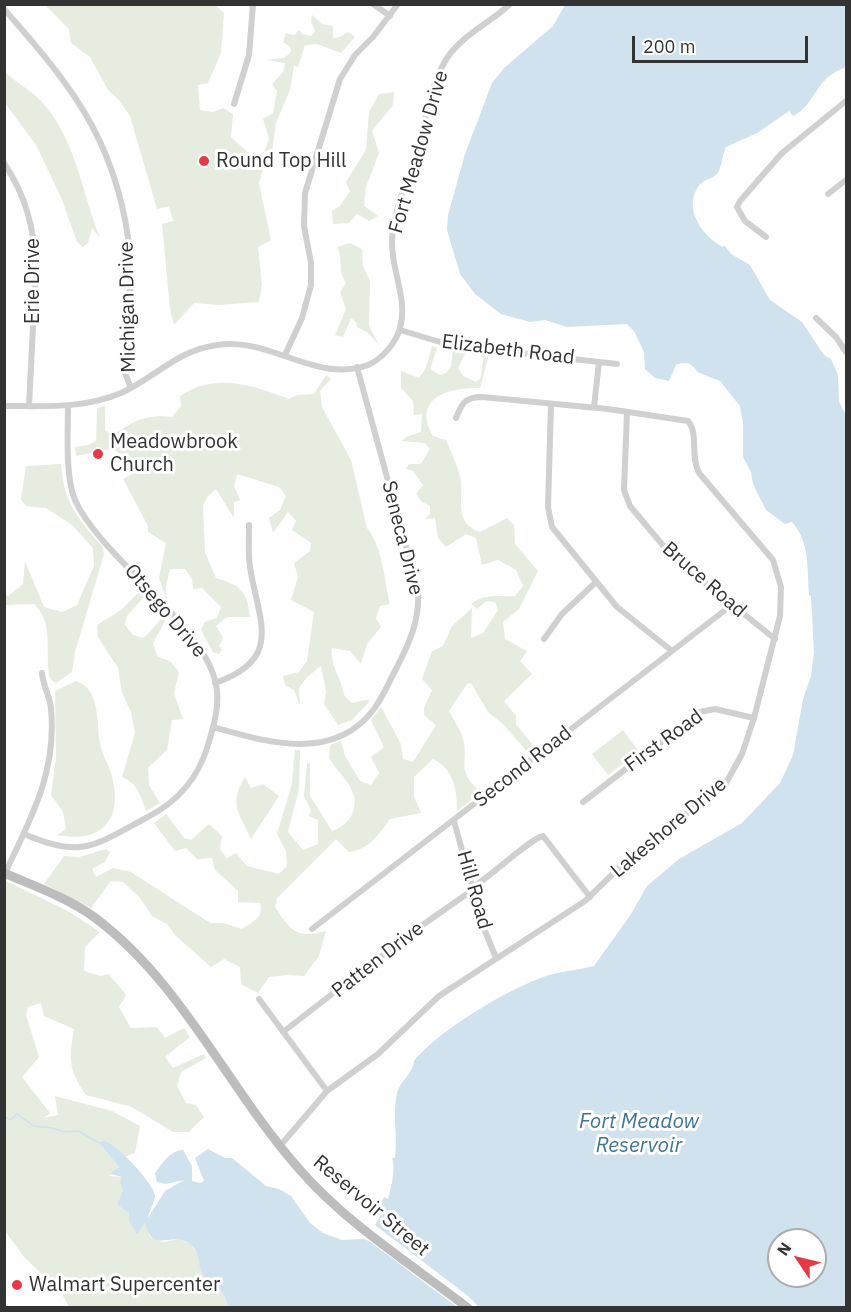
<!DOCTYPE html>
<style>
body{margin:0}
#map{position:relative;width:851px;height:1312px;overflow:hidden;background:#fff;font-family:"IBM Plex Sans",sans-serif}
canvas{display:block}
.frame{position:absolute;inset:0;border:6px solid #333;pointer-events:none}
.north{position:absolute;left:767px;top:1228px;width:60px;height:60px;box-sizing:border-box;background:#fff;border:2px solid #adadad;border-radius:50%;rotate:305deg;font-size:16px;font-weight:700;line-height:24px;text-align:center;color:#333}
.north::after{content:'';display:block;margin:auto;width:21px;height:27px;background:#e63946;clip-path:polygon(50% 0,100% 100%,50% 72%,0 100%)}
.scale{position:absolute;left:632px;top:36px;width:176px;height:27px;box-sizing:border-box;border:3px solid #333;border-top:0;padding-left:8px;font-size:18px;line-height:21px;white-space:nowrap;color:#333;-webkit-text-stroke:4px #fff;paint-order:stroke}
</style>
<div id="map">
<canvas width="851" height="1312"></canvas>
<div class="frame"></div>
<div class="north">N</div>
<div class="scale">200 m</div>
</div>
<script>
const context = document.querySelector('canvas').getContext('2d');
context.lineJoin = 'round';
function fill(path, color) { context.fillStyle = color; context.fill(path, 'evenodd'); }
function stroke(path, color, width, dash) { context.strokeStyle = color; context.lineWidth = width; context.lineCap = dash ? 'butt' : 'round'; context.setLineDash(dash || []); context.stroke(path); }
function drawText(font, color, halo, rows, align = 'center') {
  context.font = font + ' "IBM Plex Sans",sans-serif'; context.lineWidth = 6; context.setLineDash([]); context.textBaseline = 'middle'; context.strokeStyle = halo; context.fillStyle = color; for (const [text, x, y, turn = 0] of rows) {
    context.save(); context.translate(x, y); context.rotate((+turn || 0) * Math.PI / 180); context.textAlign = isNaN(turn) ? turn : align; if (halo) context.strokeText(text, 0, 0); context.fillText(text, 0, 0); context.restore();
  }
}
fill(new Path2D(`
 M214,4L224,13L221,53L208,83L198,85L200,110L213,112L223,108L233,114L231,137L253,157L255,167L263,169L259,183L271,240L258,247L262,284L259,302L218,305L194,303L174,325L170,309L162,224L173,221L169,206L157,209L130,116L118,99L108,90L90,57L71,43L69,29L45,5Z
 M312,15L322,24L333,26V38L340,37L348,32L355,37L341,53L317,44L305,45L298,67L294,66L290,90L276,123L272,152L265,151L269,138L263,119L273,113L277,91L272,84L283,72L285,63L266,60L284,58L291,52L290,47L283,42L286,33L294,35L299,30L302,34L311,36L315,31L311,22Z
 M4,71C14,81 27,88 37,97C76,135 81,191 100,238L92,228L88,243L83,247L77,242L61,197L36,145L5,103Z
 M394,92L393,105L372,131L379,153L366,187L364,206L378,216L369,221L357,214L349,223L333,224L332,211L340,206L350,191L346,182L366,150L369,112L379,94Z
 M350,243L362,249L363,266L370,281L369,326L379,345L367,332L357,327L356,322L351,318L343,337L335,335L346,309L340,292L346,283C337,270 344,261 337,247Z
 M432,346L437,348L430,369L440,375L446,373L451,366L453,350L466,352L458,368L463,376L476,382L481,377L484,353L489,354L480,388C449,387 411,398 433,436L446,440C451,452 459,468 461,481C463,501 454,523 480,532L507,518L514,525L515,544L538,571L519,609L503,622L505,639L527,651L520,661L532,674L504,701L516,716V724L536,749L530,755L504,725L488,712L471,683L467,684L449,711C453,719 459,727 462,736C471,761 453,769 481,792L457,811C457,790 454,769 433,759L414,777V797L421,813L390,819C379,834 369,850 349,852L336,839L277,898L275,907C291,931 296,939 326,931L319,956L304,976L286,975L269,977L258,993L241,984L240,967L224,959L211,967L176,936L167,924L152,916L140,898L123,882L111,881L91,908L44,884L64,856L79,857L106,849L110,852L105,862L92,869L96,877L113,868L131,872L210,923H223L242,929C253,921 264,918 260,903L238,902V891L215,870L212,858L197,859L186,848L175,851L154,823L166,814L184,838L191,840L209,824L222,836L220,849L227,858L236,853L247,866L279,874L287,866L286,851L277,834L292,784L295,750H300L299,789L288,832L303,850L318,844V820L309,816L311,810L304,796L307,764L310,763V796L332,831C341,828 350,821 353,812C361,790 340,776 329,758L330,745L341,741L345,756L360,781L371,785L379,773L371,757L384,747L371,720L381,707L401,744L403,759L413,762L436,725L424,715V708L432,690L422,679L432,651L443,646L452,626L472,608L471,638L483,633L498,610L495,602L487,601L477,609L471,604C486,593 498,597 515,596L523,586L516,570L498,560L482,565L476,538L466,534L446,547L438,538L435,518L425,519L430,514V506L422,502L416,494L423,485L413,471L406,469L409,464H421L430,449L425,443L402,441L406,437L421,432L422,414L414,415L413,401L401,388V371L419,378L426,368Z
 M326,375L331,379L320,391L322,407L351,460L367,528C383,548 384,579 390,604L380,606L376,618L381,627L367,644L361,664L350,651L332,648C329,665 342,678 344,695L352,703L369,699V702L352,720L338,725L324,704L326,691L321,666L307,677L299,688L300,706L294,690L285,685L283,676L299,672L307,661L314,612L291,600L298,577L294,563L310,551L311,543L292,530L296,521L288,512L273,533L269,518L280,510L286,496L279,487L237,474L234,486L240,500L234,502V518L216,489L208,496L203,505L205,552L216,578C241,586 247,590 250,617H227L216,626L223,638L219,646L222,650L219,654L213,652L201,630L205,622L217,618L221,607L202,588L193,589L192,579L185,569H170L166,586L167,600L159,578L166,543L148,532V526L123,479L131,475L128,457L111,449L76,456L75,447L88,445L96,441L97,408L105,406V430L110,434C120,432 123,428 132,423C143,417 159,415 172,417L181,406L180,396C215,372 253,385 289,399L297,395L314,394Z
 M61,464C64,503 77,518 102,546L104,554L75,652L72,672L56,683L50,679C44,654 55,623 34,604L5,605L4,594L8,596L23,584L25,561L44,607L62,612L77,605L94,566L93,548L72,525L46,508L26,506L21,500L26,466Z
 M140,591L144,597L127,616L125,625L133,635L144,638L162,618L165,621L153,643L157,656L171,662L179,672L174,693L183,719L172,720L167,750L148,768L149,785L160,803L146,811C140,795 139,785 122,777L135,733L131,712L122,693L118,668L98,637L97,625L121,610Z
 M76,681C101,689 96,723 100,742C101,753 108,763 111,773C124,818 104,844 57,835L66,829L63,812L51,795L56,757L55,691Z
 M623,730L639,752L608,775L592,754Z
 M245,777L251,788L263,784L279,796L251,839C239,812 228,805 245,777Z
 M4,880L66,910L100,932L85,947L84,971L100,976L109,974L126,995L119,1007L131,1028L157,1027L165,1038L184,1028L190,1037L165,1057L173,1068L204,1054L206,1058L181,1072L177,1086L186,1103L196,1105L204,1117L189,1132H173L132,1107L86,1095C68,1069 69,1059 74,1029L44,1016L41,1003L28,1007L26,1015L39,1057L22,1077L50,1113L44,1118L58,1115L55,1096L112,1111L140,1126L135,1153L124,1157L118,1151L99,1143L119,1167L108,1176L123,1177V1190L117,1205L129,1213V1222L137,1235L145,1223L150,1237L163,1242L179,1239L191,1244L198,1255L202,1274L223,1294L229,1307H69L61,1292L24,1257L5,1231Z`), '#e6ecdf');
fill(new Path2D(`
 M565,5H846V67C813,79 817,104 793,116L789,111L757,133L726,147C722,154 722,168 717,174C711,180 703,179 698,187C683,209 703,237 723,247L724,245L731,254L750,265L770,300L802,322L824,355L831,359L838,375L839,402L846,415V1307H479L468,1296L375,1225L383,1211L379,1207L384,1197L388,1199C391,1189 396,1168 392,1158H395C398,1136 392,1116 397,1093C400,1081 413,1074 414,1061C439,1030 511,987 549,975C563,971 579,970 594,966L631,914L647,886L679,859L742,823L780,783L793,755L803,699L811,676L814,652L811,596L809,595C807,567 810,542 792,522L785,524L766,510L753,484L751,472L743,457V423L740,406L720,381L697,372C693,363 685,361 676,365L669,381L655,378L645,369L644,352L634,331L627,324L567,327L545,320L530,322L501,314L475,294L460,274L447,230L448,215L465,154L492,83L504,68L553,26ZM779,1240H815V1276H779Z
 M104,1141C115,1142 154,1184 155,1195C155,1202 149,1211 148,1218L165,1191L184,1180L166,1184L157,1182L155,1174C161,1164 171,1150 183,1150L192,1166V1181L200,1183L204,1181L195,1158L208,1149L225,1158H232L266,1186L279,1189L291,1196L310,1223L323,1233L342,1240L364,1239L369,1241L457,1307H229C226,1302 225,1295 220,1291C215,1285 207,1283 203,1275C197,1264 201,1249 187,1242C170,1232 153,1254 145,1223L137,1235L129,1222V1213L117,1205L123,1190L120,1182L122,1177L111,1174L107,1176L119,1167L99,1143Z`), '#cfe2ee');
stroke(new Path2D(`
 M4,1116L10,1120L17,1114L34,1126L52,1128L65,1132L78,1131L99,1143`), '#cfe2ee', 1.5);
stroke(new Path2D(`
 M373,4L390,16
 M4,9C69,83 113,136 128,237C135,281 126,329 125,373L131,388
 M234,104L249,55L253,4
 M4,163C26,196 34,228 36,267L29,406
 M828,194L846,180
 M766,237L745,221L737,207L740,201L782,153L846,101
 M816,318L836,337L846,352
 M400,330L450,345L617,364
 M285,355L302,318L311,285V263L304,226L305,193L340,79L355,55L373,37L398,4
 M551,404L548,507L552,527L617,607L672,651
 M4,406C44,406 84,409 121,393C157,377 175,351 217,345C269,336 316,384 368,365C382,359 396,343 400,328C408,300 392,272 392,243C392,212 409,177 418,147C425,121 430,89 443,65C458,36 488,25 510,4
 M594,407L599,362
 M627,412L624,490L630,506L671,555L775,639
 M544,639L562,614L596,582
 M215,683C285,659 258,620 250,567C248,553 249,539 249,525
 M213,727C266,742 334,763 374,709C383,697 389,682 396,669C409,644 420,620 418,591L357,367
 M583,802L700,712L715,709L754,718
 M454,821L483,926L496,958
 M24,834C82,859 94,846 146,818C178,802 198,779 208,745C213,728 219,709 217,691C211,627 102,560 75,500C65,476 68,432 68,406
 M5,873C31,818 57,772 51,709C50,696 43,686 42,673
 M473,887C490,877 531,838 543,836L590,897
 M312,929L733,604
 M259,999L327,1091
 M283,1032L411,933L474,889
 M280,1146L327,1091L378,1054L439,996L585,901L627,860L726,783L742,754L754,718L780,616L781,587L773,560L699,473C690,457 699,434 688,421L608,409L482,397C465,397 462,403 456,418`), '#d0d0d0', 6);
stroke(new Path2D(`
 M4,873C34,886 68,898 94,917C182,982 228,1089 300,1170C347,1224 411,1264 468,1308`), '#bdbdbd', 9);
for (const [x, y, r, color] of [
 [204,161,6,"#e63946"],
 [98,454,6,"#e63946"],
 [17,1285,6,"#e63946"]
]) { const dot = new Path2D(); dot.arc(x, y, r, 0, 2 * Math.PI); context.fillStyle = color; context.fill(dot); stroke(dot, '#fff', 2); }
drawText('20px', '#333', '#fff', [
 ["Fort Meadow Drive",419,152,-74],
 ["Erie Drive",33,281,-90],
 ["Michigan Drive",128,307,-91],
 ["Elizabeth Road",508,350,7],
 ["Seneca Drive",402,538,76],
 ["Bruce Road",704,580,41],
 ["Otsego Drive",165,611,50],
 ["First Road",664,741,-36],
 ["Second Road",523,767,-38],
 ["Lakeshore Drive",669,828,-40],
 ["Hill Road",474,890,74],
 ["Patten Drive",378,960,-38],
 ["Reservoir Street",371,1206,40]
]);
drawText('20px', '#333', '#fff', [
 ["Round Top Hill",216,161],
 ["Meadowbrook",110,442],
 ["Church",110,465],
 ["Walmart Supercenter",29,1285]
], 'left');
drawText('italic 21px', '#3f7597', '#fff', [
 ["Fort Meadow",639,1122],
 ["Reservoir",639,1146]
]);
</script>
